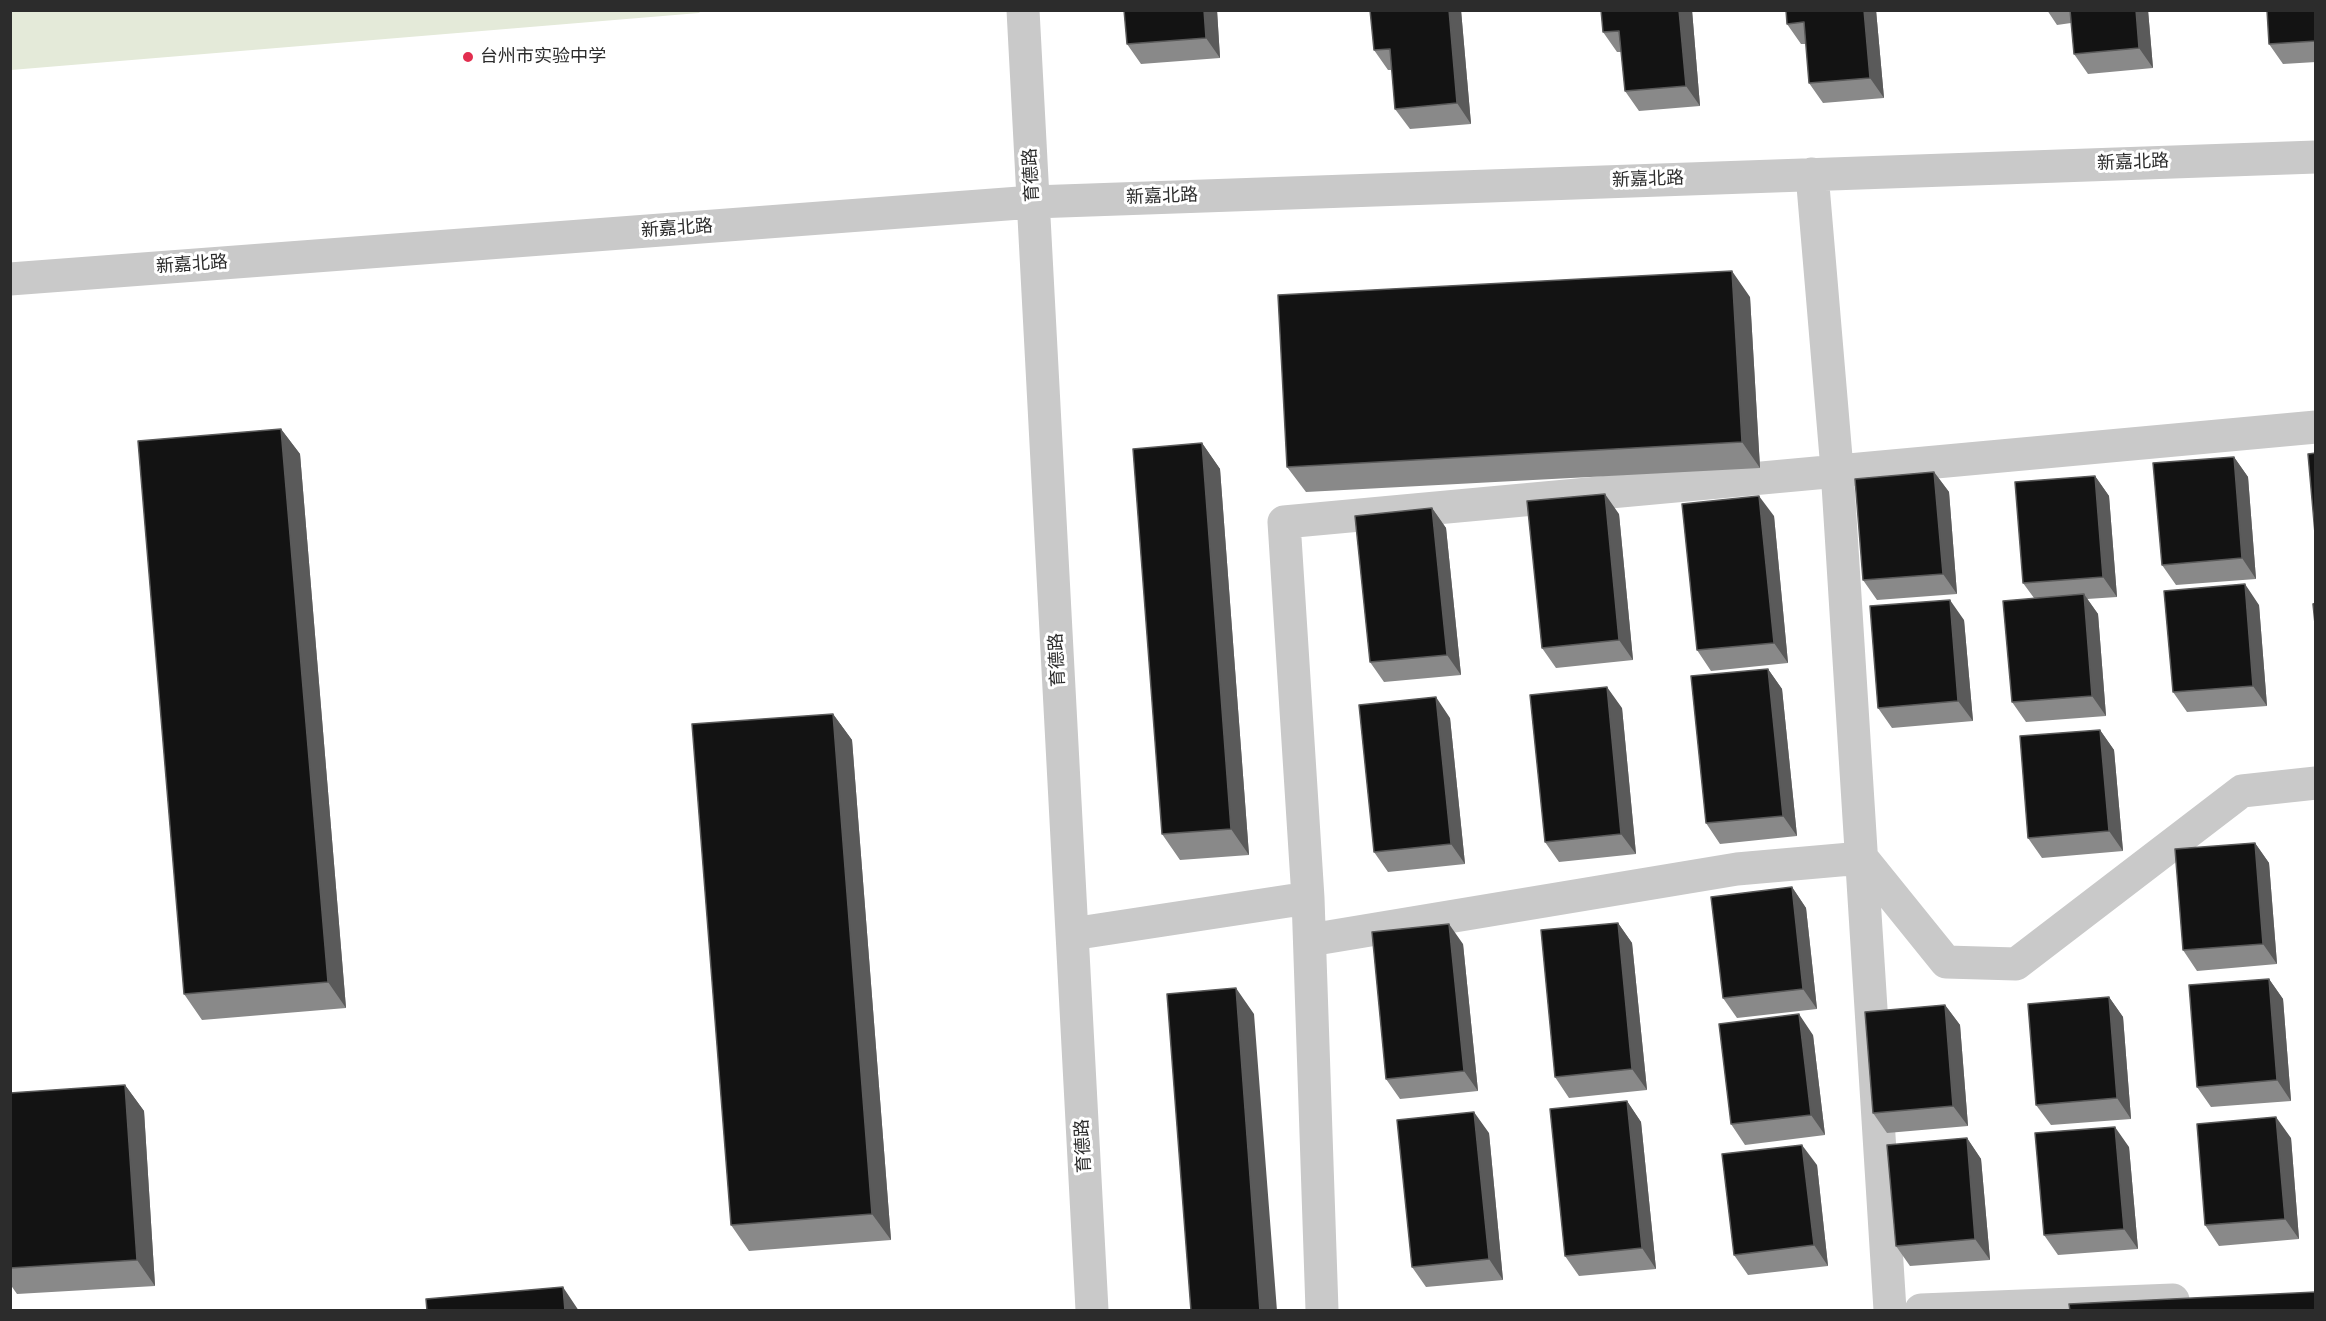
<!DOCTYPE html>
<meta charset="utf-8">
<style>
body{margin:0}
#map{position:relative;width:2326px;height:1321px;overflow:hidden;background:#fff;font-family:"DejaVu Sans",sans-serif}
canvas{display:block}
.frame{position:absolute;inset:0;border:12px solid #2c2c2c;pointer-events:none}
</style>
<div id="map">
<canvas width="2326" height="1321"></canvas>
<div class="frame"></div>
</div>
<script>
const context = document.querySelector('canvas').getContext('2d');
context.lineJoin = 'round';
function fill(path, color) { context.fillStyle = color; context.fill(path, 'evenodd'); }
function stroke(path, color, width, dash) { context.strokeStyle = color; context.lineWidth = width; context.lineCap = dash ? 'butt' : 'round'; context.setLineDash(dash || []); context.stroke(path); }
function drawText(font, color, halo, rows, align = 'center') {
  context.font = font + ' "DejaVu Sans","Noto Sans SC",sans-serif'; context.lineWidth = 6; context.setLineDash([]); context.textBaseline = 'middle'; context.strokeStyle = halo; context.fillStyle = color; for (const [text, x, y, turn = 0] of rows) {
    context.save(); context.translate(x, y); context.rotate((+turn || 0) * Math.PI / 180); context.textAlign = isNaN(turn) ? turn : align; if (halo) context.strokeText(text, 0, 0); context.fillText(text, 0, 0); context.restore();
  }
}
fill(new Path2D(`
 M11,10H701V11L699,13L11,70Z`), '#e4ead9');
stroke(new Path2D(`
 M1023,10L1092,1310
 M1812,174L1837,469L1890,1310
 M10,279L1033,202L2316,157
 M1308,898L1284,522L2316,427
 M1072,934L1308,898L1322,1310
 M1310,940L1737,869L1862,858L1946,962L2016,964L2242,791L2316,783
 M1921,1310L2173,1300`), '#c9c9c9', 33);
fill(new Path2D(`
 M1124,10H1217L1220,58L1141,64L1127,44Z
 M1370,10H1461L1471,124L1410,129L1395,109L1392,70H1388L1374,50Z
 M1601,10H1692L1700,106L1639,111L1625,91L1621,52H1617L1603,32Z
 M1876,10L1884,98L1823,103L1809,83L1806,44H1801L1787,24Z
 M2047,10H2148L2153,68L2088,74L2074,54L2071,23L2057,25Z
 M2316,10V62L2283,64L2269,44Z
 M1750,297L1760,468L1306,492L1287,467Z
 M281,429L300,454L346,1008L202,1020L184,994Z
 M1202,443L1220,469L1249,855L1180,860L1162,834Z
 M2234,457L2248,477L2256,579L2176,585L2162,565Z
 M1934,472L1949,492L1957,594L1877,600L1863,580Z
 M2095,476L2109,496L2117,597L2087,599L2098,614L2106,716L2026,722L2012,702L2034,598L2023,583Z
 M1432,508L1446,528L1461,675L1384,682L1370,662Z
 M1619,514L1633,660L1556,668L1542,648Z
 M1774,516L1788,663L1711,671L1697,650Z
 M2259,605L2267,706L2187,712L2173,692Z
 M1964,620L1973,721L1892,728L1878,708Z
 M1768,669L1782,689L1797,836L1720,844L1706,823Z
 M1622,708L1636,854L1559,862L1545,842Z
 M833,714L852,740L891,1240L749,1251L731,1225Z
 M1450,718L1465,864L1388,872L1374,852Z
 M2100,730L2114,750L2123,851L2042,858L2028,838Z
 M2255,843L2269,863L2277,964L2197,971L2183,950Z
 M1792,887L1806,908L1817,1009L1737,1018L1723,998Z
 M1618,923L1632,943L1647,1090L1569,1098L1555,1077Z
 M1463,944L1478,1091L1400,1099L1386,1079Z
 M2269,979L2283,999L2291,1101L2211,1107L2197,1087Z
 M2109,997L2123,1017L2131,1119L2051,1125L2036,1105Z
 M1945,1005L1960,1025L1968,1126L1887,1133L1873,1113Z
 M1813,1035L1825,1135L1745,1145L1731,1124Z
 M125,1085L144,1111L155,1286L17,1294L10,1284V1093Z
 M1627,1101L1641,1122L1656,1269L1579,1276L1565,1256Z
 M1489,1133L1503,1280L1426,1287L1412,1267Z
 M1967,1138L1981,1159L1990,1260L1910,1266L1896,1246Z
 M2291,1138L2299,1239L2219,1246L2205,1225Z
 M2129,1147L2138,1249L2058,1255L2044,1235Z
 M1817,1165L1828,1266L1748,1275L1734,1255Z`), '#898989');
fill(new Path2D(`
 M1204,10H1217L1220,58L1206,38Z
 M1449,10H1461L1471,124L1457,103Z
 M1679,10H1692L1700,106L1686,86Z
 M1864,10H1876L1884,98L1870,78Z
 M2136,10H2148L2153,68L2139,48Z
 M1732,271L1750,297L1760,468L1742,442Z
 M281,429L300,454L346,1008L328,982Z
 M1202,443L1220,469L1249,855L1231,829Z
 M2234,457L2248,477L2256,579L2242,558Z
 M1934,472L1949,492L1957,594L1943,574Z
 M2095,476L2109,496L2117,597L2103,577Z
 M1605,494L1619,514L1633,660L1619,640Z
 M1759,496L1774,516L1788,663L1774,643Z
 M1432,508L1446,528L1461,675L1447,655Z
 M2245,584L2259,605L2267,706L2253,686Z
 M2084,594L2098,614L2106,716L2092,696Z
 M1950,600L1964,620L1973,721L1958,701Z
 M1768,669L1782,689L1797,836L1783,816Z
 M1607,687L1622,708L1636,854L1621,834Z
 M1436,697L1450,718L1465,864L1451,844Z
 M833,714L852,740L891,1240L872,1214Z
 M2100,730L2114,750L2123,851L2109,831Z
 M2255,843L2269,863L2277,964L2263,944Z
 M1792,887L1806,908L1817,1009L1803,989Z
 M1618,923L1632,943L1647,1090L1632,1069Z
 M1449,924L1463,944L1478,1091L1464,1071Z
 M2269,979L2283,999L2291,1101L2277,1080Z
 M1236,988L1254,1014L1277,1311H1260Z
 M2109,997L2123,1017L2131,1119L2117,1098Z
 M1945,1005L1960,1025L1968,1126L1953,1106Z
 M1799,1014L1813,1035L1825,1135L1811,1115Z
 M125,1085L144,1111L155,1286L137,1260Z
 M1627,1101L1641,1122L1656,1269L1642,1248Z
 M1474,1112L1489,1133L1503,1280L1489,1259Z
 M2276,1117L2291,1138L2299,1239L2285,1219Z
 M2115,1127L2129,1147L2138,1249L2124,1229Z
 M1967,1138L1981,1159L1990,1260L1975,1239Z
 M1802,1145L1817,1165L1828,1266L1814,1245Z
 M563,1287L579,1311H565Z`), '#5a5a5a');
const building = new Path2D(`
 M1124,10H1204L1206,38L1127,44Z
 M1370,10H1449L1457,103L1395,109L1390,49L1374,50Z
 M1601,10H1679L1686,86L1625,91L1619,31L1603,32Z
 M1786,10H1864L1870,78L1809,83L1804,22L1787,24Z
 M2070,10H2136L2139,48L2074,54Z
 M2267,10H2316V41L2269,44Z
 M1732,271L1742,442L1287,467L1278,295Z
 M281,429L328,982L184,994L138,441Z
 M1202,443L1231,829L1162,834L1133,449Z
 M2316,453V545L2308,454Z
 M2234,457L2242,558L2162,565L2153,463Z
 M1934,472L1943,574L1863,580L1855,479Z
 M2095,476L2103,577L2023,583L2015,482Z
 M1605,494L1619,640L1542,648L1527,501Z
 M1759,496L1774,643L1697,650L1682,504Z
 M1432,508L1447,655L1370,662L1355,516Z
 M2245,584L2253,686L2173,692L2164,591Z
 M2084,594L2092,696L2012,702L2003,601Z
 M1950,600L1958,701L1878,708L1870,606Z
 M2316,603V634L2313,604Z
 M1768,669L1783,816L1706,823L1691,676Z
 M1607,687L1621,834L1545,842L1530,695Z
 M1436,697L1451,844L1374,852L1359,705Z
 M833,714L872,1214L731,1225L692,724Z
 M2100,730L2109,831L2028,838L2020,736Z
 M2255,843L2263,944L2183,950L2175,849Z
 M1792,887L1803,989L1723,998L1711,897Z
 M1618,923L1632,1069L1555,1077L1541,930Z
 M1449,924L1464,1071L1386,1079L1372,932Z
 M2269,979L2277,1080L2197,1087L2189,985Z
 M1236,988L1260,1311H1191L1167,994Z
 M2109,997L2117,1098L2036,1105L2028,1004Z
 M1945,1005L1953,1106L1873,1113L1865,1012Z
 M1799,1014L1811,1115L1731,1124L1719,1024Z
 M125,1085L137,1260L10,1268V1093Z
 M1627,1101L1642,1248L1565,1256L1550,1109Z
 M1474,1112L1489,1259L1412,1267L1397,1120Z
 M2276,1117L2285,1219L2205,1225L2197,1124Z
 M2115,1127L2124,1229L2044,1235L2035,1133Z
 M1967,1138L1975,1239L1896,1246L1887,1145Z
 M1802,1145L1814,1245L1734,1255L1722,1154Z
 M563,1287L565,1311H427L426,1299Z
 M2316,1292V1311H2070L2069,1304Z`);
fill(building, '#131313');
stroke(building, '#5a5a5a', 1.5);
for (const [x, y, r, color] of [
 [468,57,6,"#e22e4f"]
]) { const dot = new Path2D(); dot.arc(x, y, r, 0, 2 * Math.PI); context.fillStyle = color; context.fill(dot); stroke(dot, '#fff', 2); }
drawText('18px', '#2c2c2c', '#fff', [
 ["台州市实验中学",480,57]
], 'left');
drawText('18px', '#2c2c2c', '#fff', [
 ["新嘉北路",2133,163,-2],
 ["育德路",1032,175,-93],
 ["新嘉北路",1648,180,-2],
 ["新嘉北路",1162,197,-2],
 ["新嘉北路",677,229,-4],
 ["新嘉北路",192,265,-4],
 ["育德路",1058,660,-93],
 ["育德路",1084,1146,-93]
]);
</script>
